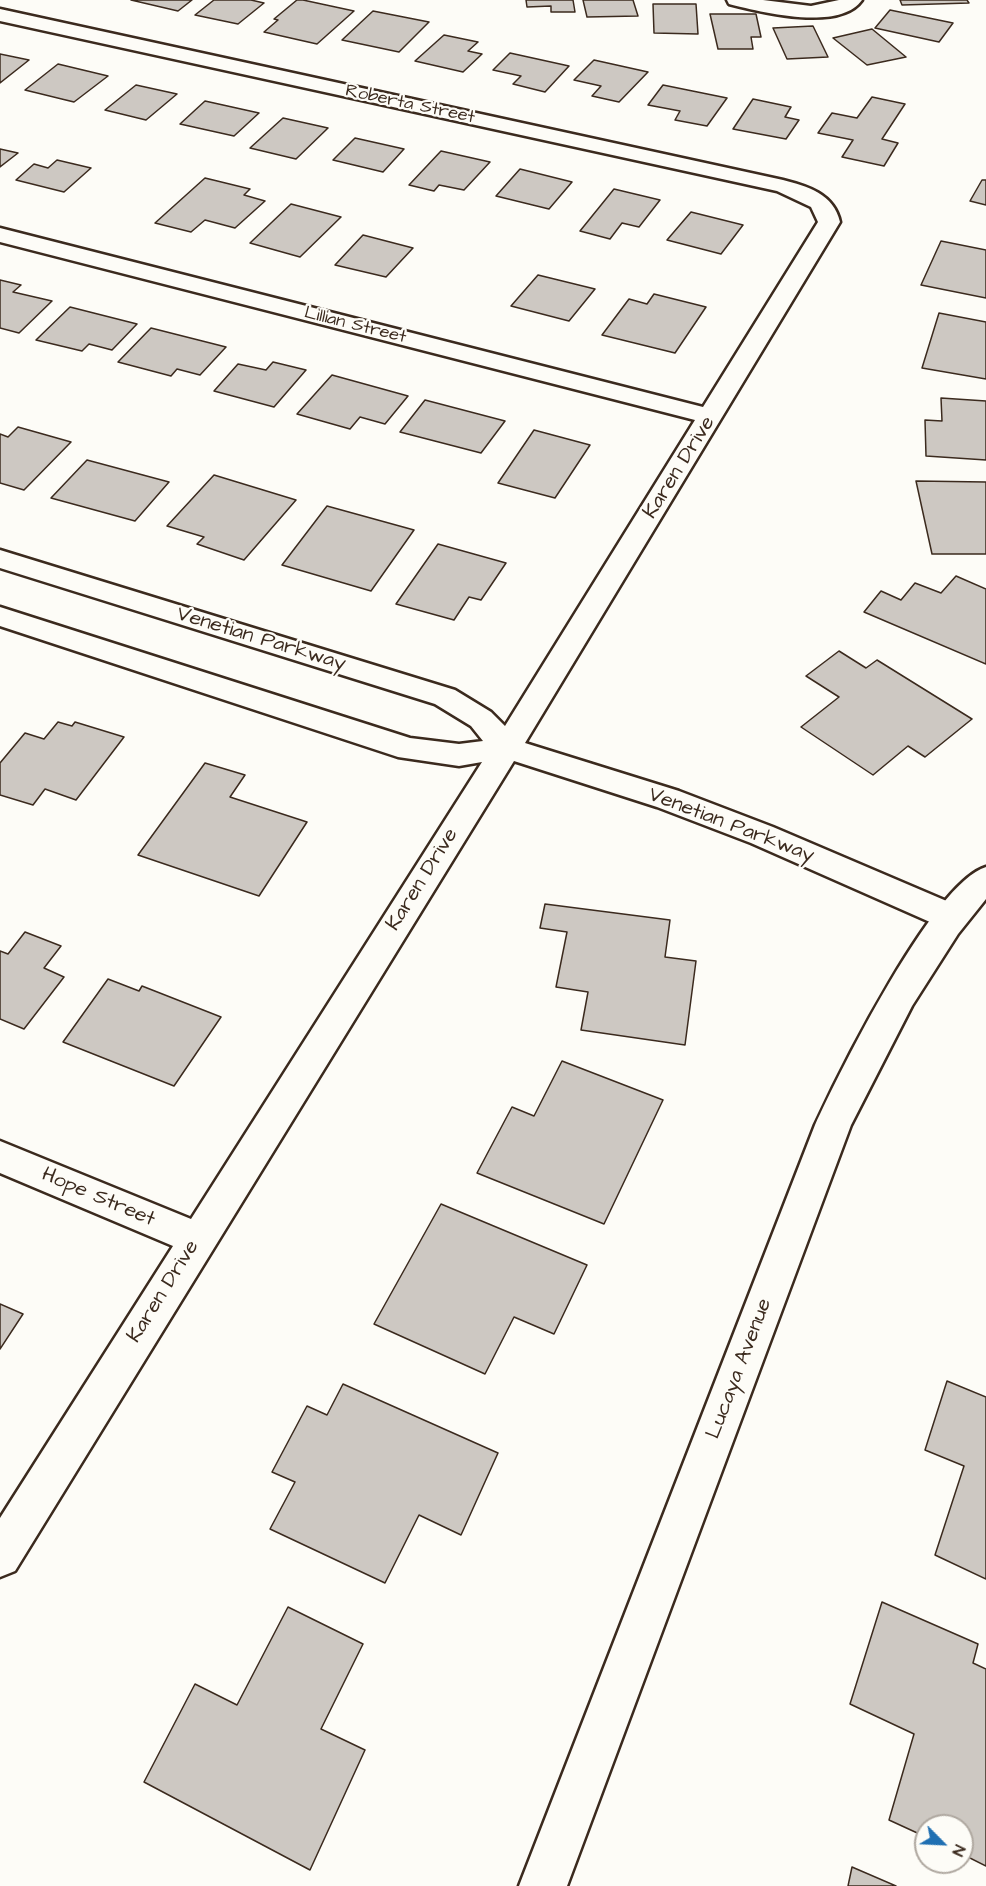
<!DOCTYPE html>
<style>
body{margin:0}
#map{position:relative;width:986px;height:1886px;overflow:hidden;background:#fdfcf7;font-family:"Architects Daughter",sans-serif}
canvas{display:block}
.north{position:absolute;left:914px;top:1814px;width:60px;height:60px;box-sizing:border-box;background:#fdfcf7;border:2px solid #afa8a0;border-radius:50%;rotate:114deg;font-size:16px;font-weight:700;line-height:24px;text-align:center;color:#3b2a1e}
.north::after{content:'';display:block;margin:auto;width:21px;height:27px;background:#1f6fb2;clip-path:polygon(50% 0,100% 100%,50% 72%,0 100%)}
</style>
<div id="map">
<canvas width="986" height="1886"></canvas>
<div class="north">N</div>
</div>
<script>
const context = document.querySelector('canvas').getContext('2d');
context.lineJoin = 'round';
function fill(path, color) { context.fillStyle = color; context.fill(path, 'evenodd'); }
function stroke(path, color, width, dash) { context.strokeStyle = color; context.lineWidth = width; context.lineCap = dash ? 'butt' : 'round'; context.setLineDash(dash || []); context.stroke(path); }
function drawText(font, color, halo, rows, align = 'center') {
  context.font = font + ' "Architects Daughter",sans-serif'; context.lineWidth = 4.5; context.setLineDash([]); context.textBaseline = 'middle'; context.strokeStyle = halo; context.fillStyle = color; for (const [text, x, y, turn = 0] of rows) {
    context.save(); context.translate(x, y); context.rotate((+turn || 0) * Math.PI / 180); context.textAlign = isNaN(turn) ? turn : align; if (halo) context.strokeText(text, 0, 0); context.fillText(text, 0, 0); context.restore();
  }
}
const building = new Path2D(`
 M131,0H192L178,11Z
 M214,0H251L264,3L238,24L195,15Z
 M297,0H303L354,11L317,44L264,32L278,20L274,19Z
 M526,0H573L575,12H551V6L527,7Z
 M583,0H633L638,16L587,17Z
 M900,0H967L969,3L902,5Z
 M653,4H696L698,34L654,33Z
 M890,10L953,23L939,42L875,28Z
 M373,11L429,22L399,52L342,40Z
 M710,14H756L761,37H751L753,49H718Z
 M813,26L828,57L787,59L773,28Z
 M872,29L906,57L867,65L833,38Z
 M444,35L478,42L468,51L482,54L463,72L415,61Z
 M510,53L569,66L545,92L513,84L521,76L493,70Z
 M0,54L29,60L0,83Z
 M594,60L648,72L619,102L592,96L601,86L574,80Z
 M58,64L108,76L74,102L25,90Z
 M136,85L177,94L146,120L105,110Z
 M663,85L727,98L707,126L675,120L680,111L648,105Z
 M872,97L905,104L882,139L898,143L884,166L842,157L853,140L818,133L832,113L857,118Z
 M753,99L791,107L785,117L799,120L786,139L733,129Z
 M205,101L259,113L234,136L180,124Z
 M283,118L328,128L296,159L250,148Z
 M355,138L404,149L383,172L333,160Z
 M0,149L18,153L0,167Z
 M441,151L490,162L464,190L439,185L434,191L409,185Z
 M57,160L91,168L64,192L16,180L34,164L48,168Z
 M520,169L572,182L549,209L496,196Z
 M205,178L250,189L244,195L265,201L235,228L205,220L191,232L155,223Z
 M982,180H986V205L970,201Z
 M614,189L660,200L639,227L622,223L610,239L580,231Z
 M291,204L341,217L300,257L250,243Z
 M691,212L743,225L721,254L667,240Z
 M363,235L413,248L386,277L335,265Z
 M941,241L986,250V298L921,285Z
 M538,275L595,289L569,321L511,306Z
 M0,280L21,285L13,292L52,301L19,333L0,328Z
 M654,294L706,307L675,353L602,335L629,299L647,304Z
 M70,307L137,324L112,350L89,344L82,351L36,340Z
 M939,313L986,322V379L922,368Z
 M151,328L226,347L200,375L177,369L171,376L118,362Z
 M273,362L306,370L274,407L214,391L238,364L266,370Z
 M332,375L408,396L385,424L360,417L350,429L297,414Z
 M941,398L986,401V460L926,456L925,420L942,421Z
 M425,400L505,421L481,453L400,432Z
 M18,427L71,442L24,490L0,483V434L8,437Z
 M534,430L590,445L555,498L498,483Z
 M87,460L169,482L135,521L51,498Z
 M214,475L296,500L244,560L197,544L204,537L167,526Z
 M916,481L986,482V554H932Z
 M327,506L414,530L371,591L282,565Z
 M438,544L506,563L481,600L469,597L454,620L396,604Z
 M956,576L986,589V664L864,612L881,591L901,600L915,583L941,593Z
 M839,651L866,668L877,660L972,719L925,757L908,746L873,775L801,727L839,697L806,676Z
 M58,722L72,726L75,722L124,737L76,800L45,789L33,805L0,795V763L25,733L44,739Z
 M205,763L245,775L230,797L307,822L259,896L138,855Z
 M545,904L670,920L665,957L696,961L685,1045L581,1030L588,992L556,987L567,932L540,928Z
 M25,932L61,946L44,968L64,977L24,1029L0,1019V951L8,954Z
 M108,979L139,991L142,986L221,1017L174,1086L63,1042Z
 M562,1061L663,1100L604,1224L477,1173L512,1107L534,1116Z
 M441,1204L587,1265L554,1334L514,1317L485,1374L374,1324Z
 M0,1304L23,1314L0,1349Z
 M947,1381L986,1397V1579L935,1555L964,1466L925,1450Z
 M343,1384L498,1453L461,1535L419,1515L385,1583L270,1529L295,1482L272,1472L307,1406L327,1415Z
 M882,1602L978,1644L973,1663L986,1669V1866L962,1854V1826H926V1837L889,1820L914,1734L850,1704Z
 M288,1607L363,1644L321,1729L365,1750L310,1870L144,1782L195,1684L237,1705Z
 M852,1867L896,1886H848Z`);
fill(building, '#cdc8c2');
stroke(building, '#3b2a1e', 1.5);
const minor = new Path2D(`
 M727,0H763L811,6L839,0H862C840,32 760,12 729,4Z
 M0,9L783,180C807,186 834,194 840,222L525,743L679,791L773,827L963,908L967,917L963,926L951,930L939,926L751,843L657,807L514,761L15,1571L0,1577V1518L173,1246L0,1173V1141L191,1219L482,762L459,766L398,757L0,626V607L410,738L459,744L483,741L471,726L435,704L0,568V550L455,690L491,712L505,726L695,420L0,242V228L703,407L818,222L811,207L777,191L0,21Z`);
const tertiary = new Path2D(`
 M986,867V899L958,934L912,1006L851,1125L567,1886H519L815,1125C840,1071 933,883 986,867Z`);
stroke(minor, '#3b2a1e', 5);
stroke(tertiary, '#3b2a1e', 5);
fill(minor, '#fdfcf7');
fill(tertiary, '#fdfcf7');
drawText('18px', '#3b2a1e', '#fdfcf7', [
 ["Roberta Street",410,105,12],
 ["Lillian Street",355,326,14]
]);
drawText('21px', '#3b2a1e', '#fdfcf7', [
 ["Karen Drive",680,468,-58],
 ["Venetian Parkway",261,640,17],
 ["Venetian Parkway",731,826,21],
 ["Karen Drive",423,880,-58],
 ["Hope Street",98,1198,23],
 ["Karen Drive",164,1292,-58],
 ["Lucaya Avenue",740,1369,-69]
]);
</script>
